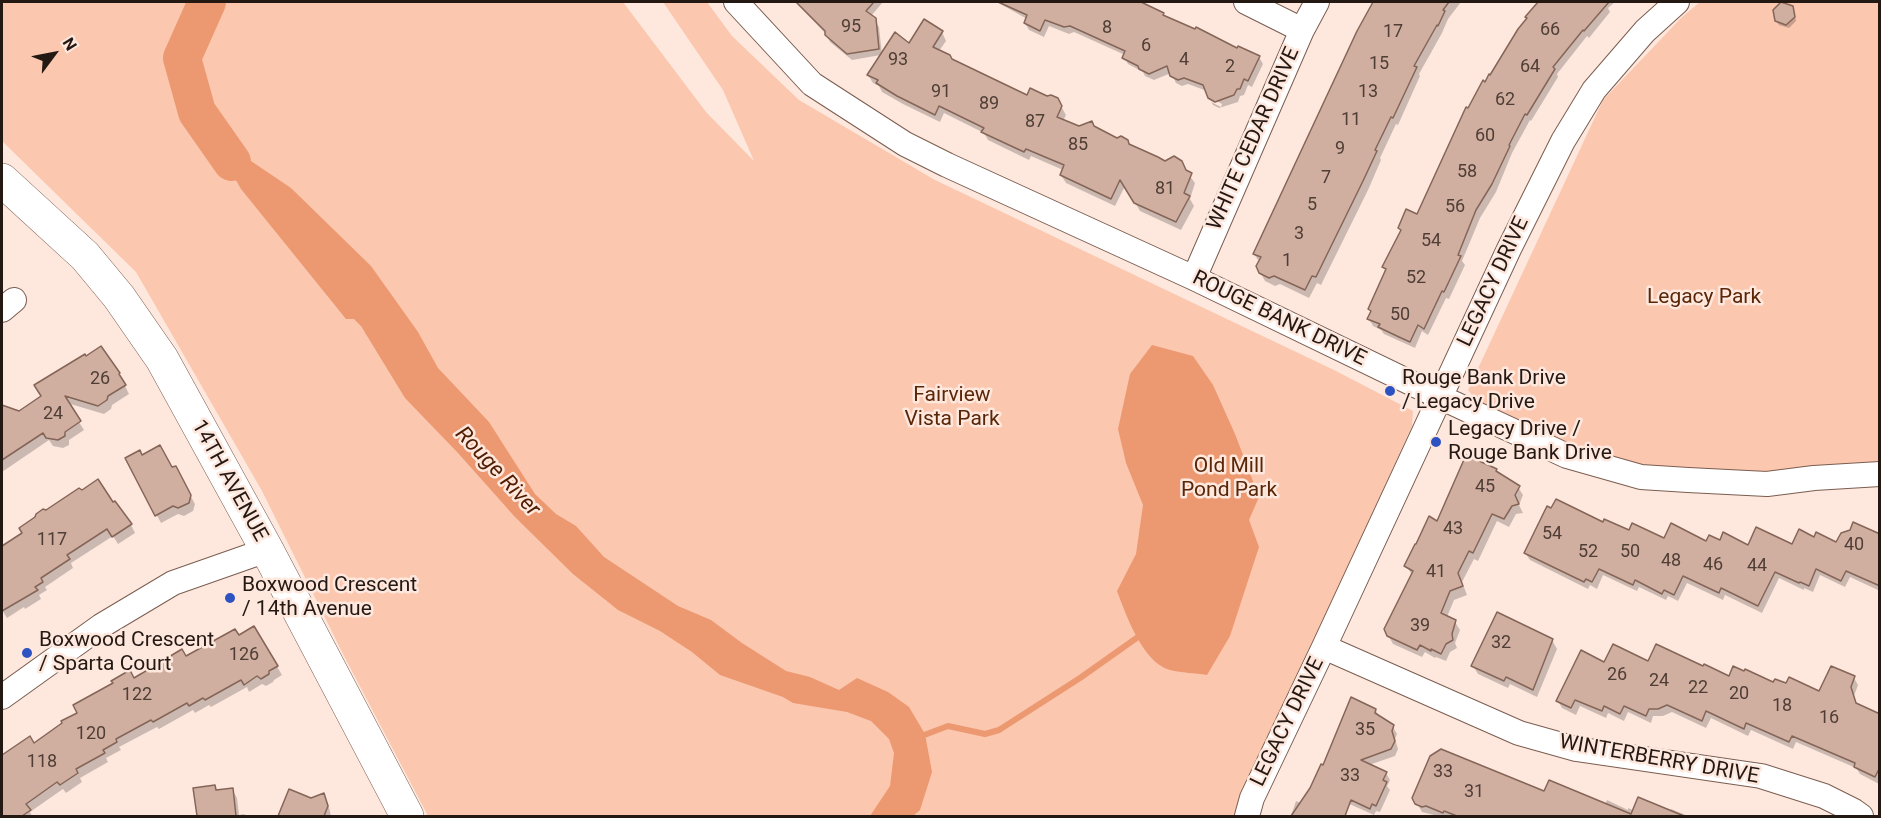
<!DOCTYPE html>
<style>
body{margin:0}
#map{position:relative;width:1881px;height:818px;overflow:hidden;background:#fee8de;font-family:Roboto,sans-serif}
canvas{display:block}
.frame{position:absolute;inset:0;border:3px solid #241813;pointer-events:none}
.north{position:absolute;left:24px;top:24px;width:60px;height:60px;-webkit-text-stroke:4px #fee8de;paint-order:stroke;rotate:58deg;font-size:16px;font-weight:700;line-height:24px;text-align:center;color:#241813}
.north::after{content:'';display:block;margin:auto;width:21px;height:27px;background:#241813;clip-path:polygon(50% 0,100% 100%,50% 72%,0 100%)}
</style>
<div id="map">
<canvas width="1881" height="818"></canvas>
<div class="frame"></div>
<div class="north">N</div>
</div>
<script>
const context = document.querySelector('canvas').getContext('2d');
context.lineJoin = 'round';
function fill(path, color) { context.fillStyle = color; context.fill(path, 'evenodd'); }
function stroke(path, color, width, dash) { context.strokeStyle = color; context.lineWidth = width; context.lineCap = dash ? 'butt' : 'round'; context.setLineDash(dash || []); context.stroke(path); }
function drawText(font, color, halo, rows, align = 'center') {
  context.font = font + ' Roboto,sans-serif'; context.lineWidth = 5; context.setLineDash([]); context.textBaseline = 'middle'; context.strokeStyle = halo; context.fillStyle = color; for (const [text, x, y, turn = 0] of rows) {
    context.save(); context.translate(x, y); context.rotate((+turn || 0) * Math.PI / 180); context.textAlign = isNaN(turn) ? turn : align; if (halo) context.strokeText(text, 0, 0); context.fillText(text, 0, 0); context.restore();
  }
}
fill(new Path2D(`
 M2,2H623L706,112L754,161L723,90L663,2H707L732,36L799,100L935,180L1334,370L1413,411L1412,426L1234,816H428L344,656L262,491L136,272L2,141Z
 M1700,2H1879V466L1768,477L1646,473L1584,452L1479,404L1468,390L1603,100L1682,17Z`), '#fbc7af');
fill(new Path2D(`
 M195,2H214L195,54L196,84L214,118L245,157L291,188L371,266L418,332L438,368L489,422L535,494L556,514L576,526L604,557L678,606L711,620L742,643L786,671L810,677L839,690L857,678L888,692L909,707L925,734L932,772L920,810L913,816H870L890,786L894,753L889,739L871,721L847,712L793,703L783,697L720,675L692,652L660,631L618,610L573,574L515,517L458,453L405,398L361,326L354,319H346L241,189L174,70L182,36Z
 M1152,345L1193,356L1213,385L1235,434L1259,497L1249,520L1259,547L1230,636L1207,675C1195,673 1182,673 1170,670C1143,663 1126,615 1117,591L1136,554L1143,505L1126,463L1118,429L1130,374Z`), '#ec9972');
fill(new Path2D(`
 M795,2H883L871,16L879,27L882,55L942,32L946,41L939,51L952,60L1027,97L1057,99L1066,115L1063,121L1079,128H1095L1186,171L1195,183L1190,199L1194,206L1181,230L1140,211L1125,186L1115,206L1066,183L1061,175L1063,170L1031,156L1029,160L988,140L984,133L944,113L940,122L903,104L882,92L879,86L873,83L868,75L881,55L852,60L830,42L826,34Z
 M997,2H1138L1163,14L1165,18L1259,57L1263,64L1252,87L1248,85L1244,95L1240,96L1238,102L1219,108L1213,105L1211,102L1221,107L1222,104L1209,97L1207,91L1188,84L1182,86L1176,83L1171,73L1154,80L1145,76L1143,72L1128,64L1124,57L1125,55L1074,32L1069,34L1049,26L1044,37L1029,30L1025,23L1027,19Z
 M1374,2H1461L1448,19L1442,33L1419,74L1420,76L1398,125L1396,124L1380,158L1381,160L1368,190L1321,285L1317,283L1309,298L1280,284L1275,286L1265,281L1260,272V263L1254,254L1358,32Z
 M1540,2H1615L1608,8L1610,12L1589,38L1587,36L1557,74L1558,77L1531,121L1530,120L1512,153L1496,192L1480,218L1462,261L1465,265L1449,299L1446,298L1428,335L1422,331L1415,348L1384,334L1381,330L1373,326L1369,319L1372,313L1370,309L1386,272L1384,267L1401,232L1399,228L1417,216L1469,110L1528,19L1527,17Z
 M1794,11L1796,21L1789,28L1779,25L1776,21Z
 M101,348L119,374L129,394L112,405L111,409L104,414L67,403L84,430L69,440V445L63,448L53,446L49,440L2,472V410L5,408L19,412L42,396L86,358Z
 M142,457L171,469L175,468L195,504L193,511L184,516L178,514L161,523L127,459Z
 M1496,470L1500,476L1518,487L1523,495L1519,505L1523,513L1516,514L1509,527L1497,521L1478,561L1474,559L1462,582L1467,595L1454,600L1447,617L1455,622L1460,630L1455,643L1457,648L1450,652L1446,661L1436,657L1435,658L1425,652L1422,657L1393,644L1388,635L1413,576L1406,566L1438,523Z
 M1603,524L1665,540L1707,543L1720,542L1748,547L1793,546L1815,539L1837,544L1880,536V591L1850,577L1845,587L1820,575L1813,592L1804,588V590L1779,578L1762,613L1725,595L1723,600L1687,583L1678,601L1668,596L1666,600L1639,587L1637,591L1603,575L1597,589L1590,585L1588,589L1530,560L1525,553Z
 M131,525L135,533L118,544L113,536L71,563L73,568L45,587L47,590L39,595L41,599L25,609L24,607L7,618L2,610V548L24,533Z
 M254,628L282,675L274,680L273,682L266,686L262,684L249,692L247,687L211,707L209,705L195,713L193,710L159,729L157,727L119,747L121,750L106,758L108,762L80,778L82,782L66,793L63,789L30,812L32,816H2V764L34,745L134,680L238,637Z
 M1552,640L1557,649L1537,697L1510,684L1508,688L1478,674L1473,666Z
 M1649,663L1819,693L1854,678L1858,685L1854,696L1857,705L1880,716L1879,784L1860,774L1856,768L1796,742L1793,749L1751,730L1748,736L1711,718L1706,728L1672,712L1663,716H1653L1651,723L1628,712L1624,721L1608,713L1606,718L1580,706L1576,715L1562,708L1558,701L1605,664Z
 M1375,710L1380,717L1393,727L1397,734L1395,739L1398,749L1395,756L1369,765L1386,773L1390,780L1387,786L1390,790L1380,812L1376,811L1374,815L1336,798L1343,816H1291L1296,801L1301,803L1311,788L1323,764L1324,766Z
 M215,787L217,791L232,789L237,798L239,815L244,814L246,816H198L195,789Z
 M290,791L311,800L323,795L328,803L331,816H280Z
 M1545,793L1605,804L1607,800L1628,810V808L1633,810L1670,812L1671,809L1688,816H1438L1422,812L1414,798Z`), '#0003');
stroke(new Path2D(`
 M919,737L948,726L985,734L999,730L1080,678L1138,637`), '#ec9972', 6);
stroke(new Path2D(`
 M207,2L182,58L197,112L232,162`), '#ec9972', 38);
const building = new Path2D(`
 M796,2H874L866,11L876,18L879,49L847,54L825,35V31Z
 M998,2H1141L1164,13L1163,15L1195,29L1196,27L1237,48L1238,46L1260,56L1248,81L1244,79L1240,89H1237L1234,95L1215,102L1208,98L1203,85L1184,78L1178,80L1170,76L1167,66L1149,74L1139,69L1138,66L1122,58L1125,51L1070,26L1064,27L1045,20L1040,31L1024,23L1027,15Z
 M1373,2H1449L1443,10L1445,11L1438,26L1437,25L1414,66L1417,67L1393,118L1391,117L1375,150L1377,151L1363,181L1316,277L1312,276L1305,290L1274,276L1269,278L1259,273L1256,266L1261,257L1253,254L1357,31Z
 M1538,2H1609L1584,31L1583,30L1553,67L1555,69L1527,115L1525,114L1509,145L1510,146L1492,184L1476,210L1458,255L1461,256L1444,292L1442,291L1424,329L1418,325L1410,342L1399,337L1378,327L1380,324L1367,319L1371,311L1368,309L1386,269L1382,267L1401,230L1398,228L1406,209L1417,214L1466,107L1468,108L1483,80L1485,82L1489,74L1490,75L1518,29L1527,18L1525,17Z
 M1781,2L1793,6L1795,17L1786,25L1775,21L1773,10Z
 M924,19L943,31L933,47L950,55L952,59L1027,95L1030,88L1047,96L1051,95L1058,98L1062,106L1057,117L1079,126L1092,121L1094,126L1117,138L1121,136L1128,140L1129,144L1158,157L1165,161L1174,156L1182,161L1186,170L1192,173L1184,193L1190,196L1176,222L1134,203L1120,180L1111,199L1060,175L1064,165L1026,149L1024,152L981,132L984,128L939,106L935,115L897,96L876,83L878,80L867,75L895,32L909,43Z
 M101,346L120,373L119,374L126,385L108,396L107,400L98,406L65,396L81,421L65,432V436L58,440L46,438L43,433L2,460V405L19,411L41,396L34,385L85,354L86,356Z
 M160,445L172,467L176,466L191,495L189,503L178,508L173,506L155,516L125,458L140,450L142,455Z
 M1466,455L1497,469L1496,471L1520,486L1515,495L1519,504L1512,506L1504,519L1492,514L1473,553L1469,551L1458,573L1463,586L1450,591L1441,613L1456,620L1452,634L1453,640L1446,644L1441,654L1431,649V651L1420,645L1417,650L1387,636L1384,629L1413,571L1404,566L1415,544H1416L1429,516L1437,521Z
 M98,479L113,502L115,501L132,524L112,537L107,529L67,555L70,559L41,578L43,582L35,587L38,590L2,611V546L22,533L19,528L35,517L36,514L43,509L46,510L79,488L82,490Z
 M1556,499L1603,522L1604,519L1629,530L1632,523L1664,538L1671,523L1706,541L1709,535L1720,540L1723,532L1748,545L1756,527L1792,544L1799,529L1814,537L1816,532L1836,542L1841,533L1850,530L1853,522L1880,534V586L1846,571L1841,581L1816,569L1809,586L1800,582L1799,583L1775,572L1758,606L1721,588L1719,593L1683,576L1674,595L1664,590L1662,594L1635,580L1633,585L1599,569L1592,582L1586,579L1584,582L1524,553L1547,506L1551,508Z
 M1497,612L1553,639L1533,690L1506,677L1504,681L1471,666Z
 M254,626L278,666L269,671V674L261,679L257,676L244,685L241,680L205,700L203,698L189,706L187,703L153,722L151,720L116,739L117,742L103,750L105,753L76,769L78,773L60,785L57,782L26,804L31,810L22,816H2V755L30,736L34,743L62,723L61,721L77,713L73,705L113,683L111,681L130,670L134,678L182,649L186,656L235,629L239,635Z
 M1613,644L1648,661L1656,644L1703,666L1704,664L1729,676L1733,666L1744,671L1745,669L1773,682L1775,679L1786,683L1789,677L1819,691L1831,666L1855,676L1851,687L1856,703L1880,714V767L1875,777L1854,767L1855,763L1792,736L1789,742L1746,723L1744,729L1706,711L1702,721L1667,705L1658,709H1649L1646,716L1624,706L1620,714L1604,706L1602,711L1575,700L1571,708L1556,701L1581,650L1604,662Z
 M1351,697L1376,709L1375,713L1394,725L1392,731L1395,741L1391,749L1361,760L1387,772L1383,780L1387,782L1376,806L1372,804L1370,809L1351,800L1345,816H1291L1310,788L1321,764L1323,765Z
 M1441,749L1544,791L1549,780L1631,814L1638,797L1684,816H1457L1444,811L1443,813L1426,806L1422,807L1415,804L1412,798L1430,756Z
 M215,785L216,790L233,788L236,816H197L193,788Z
 M289,789L311,798L324,793L328,806L324,816H278Z`);
fill(building, '#d1afa0');
stroke(building, '#846557', 1.5);
const minor = new Path2D(`
 M736,2L812,84L905,144L947,165L1194,278L1440,397L1567,456L1641,477L1688,480L1767,484L1814,478L1880,474
 M1246,2L1302,30
 M1194,278L1302,30L1317,2
 M2,310L14,300
 M1324,647L1519,733L1576,749L1761,776L1824,796L1854,811L1861,816
 M2,697L101,626L173,583L267,550
 M1247,816L1252,798L1324,647L1509,249L1563,141L1594,90L1645,31L1677,2`);
const secondary = new Path2D(`
 M2,180L85,256L119,297L162,359L267,550L407,816`);
stroke(minor, '#7b5d50', 26);
stroke(secondary, '#7b5d50', 34);
stroke(minor, '#fff', 24);
stroke(secondary, '#fff', 33);
for (const [x, y, r, color] of [
 [1390,391,6,"#2d52c1"],
 [1436,442,6,"#2d52c1"],
 [230,598,6,"#2d52c1"],
 [27,653,6,"#2d52c1"]
]) { const dot = new Path2D(); dot.arc(x, y, r, 0, 2 * Math.PI); context.fillStyle = color; context.fill(dot); stroke(dot, '#fee8de', 2); }
drawText('18px', '#4f3e36', null, [
 ["95",851,27],
 ["8",1107,28],
 ["66",1550,30],
 ["17",1393,32],
 ["6",1146,46],
 ["93",898,60],
 ["4",1184,60],
 ["15",1379,64],
 ["2",1230,67],
 ["64",1530,67],
 ["91",941,92],
 ["13",1368,92],
 ["62",1505,100],
 ["89",989,104],
 ["11",1351,120],
 ["87",1035,122],
 ["60",1485,136],
 ["85",1078,145],
 ["9",1340,149],
 ["58",1467,172],
 ["7",1326,178],
 ["81",1165,189],
 ["5",1312,205],
 ["56",1455,207],
 ["3",1299,234],
 ["54",1431,241],
 ["1",1287,261],
 ["52",1416,278],
 ["50",1400,315],
 ["26",100,379],
 ["24",53,414],
 ["45",1485,487],
 ["43",1453,529],
 ["54",1552,534],
 ["117",52,540],
 ["40",1854,545],
 ["52",1588,552],
 ["50",1630,552],
 ["48",1671,561],
 ["46",1713,565],
 ["44",1757,566],
 ["41",1436,572],
 ["39",1420,626],
 ["32",1501,643],
 ["126",244,655],
 ["26",1617,675],
 ["24",1659,681],
 ["22",1698,688],
 ["20",1739,694],
 ["122",137,695],
 ["18",1782,706],
 ["16",1829,718],
 ["35",1365,730],
 ["120",91,734],
 ["118",42,762],
 ["33",1443,772],
 ["33",1350,776],
 ["31",1474,792]
]);
drawText('21px', '#241813', '#fee8de', [
 ["WHITE CEDAR DRIVE",1254,139,-66],
 ["LEGACY DRIVE",1494,282,-65],
 ["ROUGE BANK DRIVE",1279,319,26],
 ["14TH AVENUE",229,481,61],
 ["LEGACY DRIVE",1288,722,-64],
 ["WINTERBERRY DRIVE",1659,760,10]
]);
drawText('21px', '#5a2608', '#fee8de', [
 ["Legacy Park",1704,298],
 ["Fairview",952,396],
 ["Vista Park",952,420],
 ["Old Mill",1229,467],
 ["Pond Park",1229,491]
]);
drawText('21px', '#241813', '#fee8de', [
 ["Rouge Bank Drive",1402,379],
 ["/ Legacy Drive",1402,403],
 ["Legacy Drive /",1448,430],
 ["Rouge Bank Drive",1448,454],
 ["Boxwood Crescent",242,586],
 ["/ 14th Avenue",242,610],
 ["Boxwood Crescent",39,641],
 ["/ Sparta Court",39,665]
], 'left');
drawText('italic 22px', '#4f1c00', '#fee8de', [
 ["Rouge River",497,472,47]
]);
</script>
